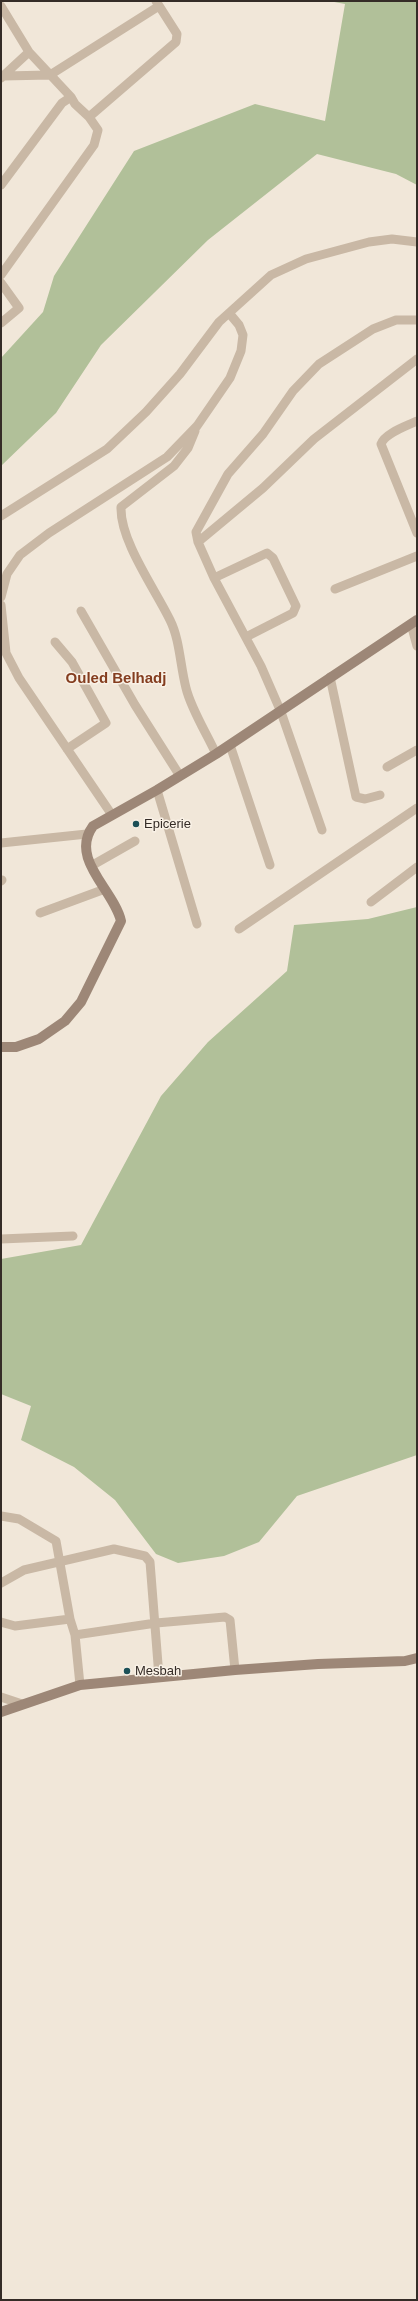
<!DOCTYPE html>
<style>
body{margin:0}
#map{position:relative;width:418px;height:2301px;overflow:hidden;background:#f1e7d9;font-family:Helvetica,sans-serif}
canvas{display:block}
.frame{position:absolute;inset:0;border:2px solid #352c27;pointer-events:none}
</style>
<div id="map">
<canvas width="418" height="2301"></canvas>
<div class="frame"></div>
</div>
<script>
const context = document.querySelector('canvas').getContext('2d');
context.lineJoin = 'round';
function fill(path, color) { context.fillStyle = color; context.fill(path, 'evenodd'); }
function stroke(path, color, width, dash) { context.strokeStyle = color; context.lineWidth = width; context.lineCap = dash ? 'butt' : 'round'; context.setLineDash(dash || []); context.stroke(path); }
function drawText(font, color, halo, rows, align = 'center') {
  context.font = font + ' Helvetica,sans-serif'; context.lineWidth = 3; context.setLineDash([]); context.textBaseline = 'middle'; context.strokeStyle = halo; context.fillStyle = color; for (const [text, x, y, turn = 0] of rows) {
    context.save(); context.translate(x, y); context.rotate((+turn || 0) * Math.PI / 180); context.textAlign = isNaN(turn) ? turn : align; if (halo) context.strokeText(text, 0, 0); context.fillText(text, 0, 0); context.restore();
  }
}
fill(new Path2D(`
 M329,1H417V185L396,174L317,154L208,240L101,345L56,413L1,466V358L43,312L54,276L134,151L255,104L325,121L345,4Z
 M417,907V1455L297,1496L259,1542L224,1556L178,1563L156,1554L115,1500L74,1467L21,1440L31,1406L1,1394V1259L81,1245L161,1096L208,1042L287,971L294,925L368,919Z`), '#b1c099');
stroke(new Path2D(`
 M1,6L29,52
 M3,76L29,52L71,97
 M1,78L3,76L50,75L159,6
 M1,185L62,103L71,97L75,104L89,117L176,42L177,34L156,1
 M1,275L94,145L98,130L89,117
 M1,283L19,308L1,323
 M417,421C407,426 385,433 381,444L417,533
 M195,431L188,448L174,466L121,507C120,541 155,589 170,620C180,640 180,665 186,688C191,709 207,734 216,754
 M1,516L107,449L146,412L180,374L219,322L271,275L306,259L369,242L392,239L417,242
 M198,542L263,488L314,439L417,359
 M214,578L267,553L273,558L296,606L293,613L246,637
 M335,589L417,556
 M1,597L7,574L20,555L49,533L167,457L197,426L230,378L241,351L243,335L239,325L229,313
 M1,605L6,653L19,678L112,815
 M81,611L135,705L180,776
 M411,624L417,646
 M55,642L72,662L106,723L67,749
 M330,677L356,797L365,799L380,795
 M230,745L270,865
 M387,767L417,750
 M157,790L197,924
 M322,830L281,712L261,666L214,578L198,542L196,532L228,474L263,434L293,391L319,364L373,329L396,320H417
 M1,843L87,834
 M91,866L135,841
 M1,881L2,880
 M371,902L417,867
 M40,913L105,889
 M239,929L417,808
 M1,1239L73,1236
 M1,1516L19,1519L56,1541L70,1619L75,1635L80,1685
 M1,1583L24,1570L114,1549L145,1556L150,1562L159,1677
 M1,1622L15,1626L70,1619
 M75,1635L156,1623L225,1617L230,1620L235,1670
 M1,1697L22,1704`), '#c9b8a5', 9);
stroke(new Path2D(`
 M1,1047H16L39,1039L65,1021L81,1002L121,921C114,890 69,859 93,826L157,790L216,754L417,620
 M1,1712L80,1685L235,1670L318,1664L405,1661L417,1658`), '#9d8777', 10);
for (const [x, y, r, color] of [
 [136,824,4,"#1c5057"],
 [127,1671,4,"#1c5057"]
]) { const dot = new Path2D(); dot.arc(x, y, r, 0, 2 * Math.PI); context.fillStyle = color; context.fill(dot); stroke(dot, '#f9f1e6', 1.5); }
drawText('13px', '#352c27', '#f9f1e6', [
 ["Epicerie",144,824],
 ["Mesbah",135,1671]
], 'left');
drawText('bold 15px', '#843d1f', '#f9f1e6', [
 ["Ouled Belhadj",116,679]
]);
</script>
